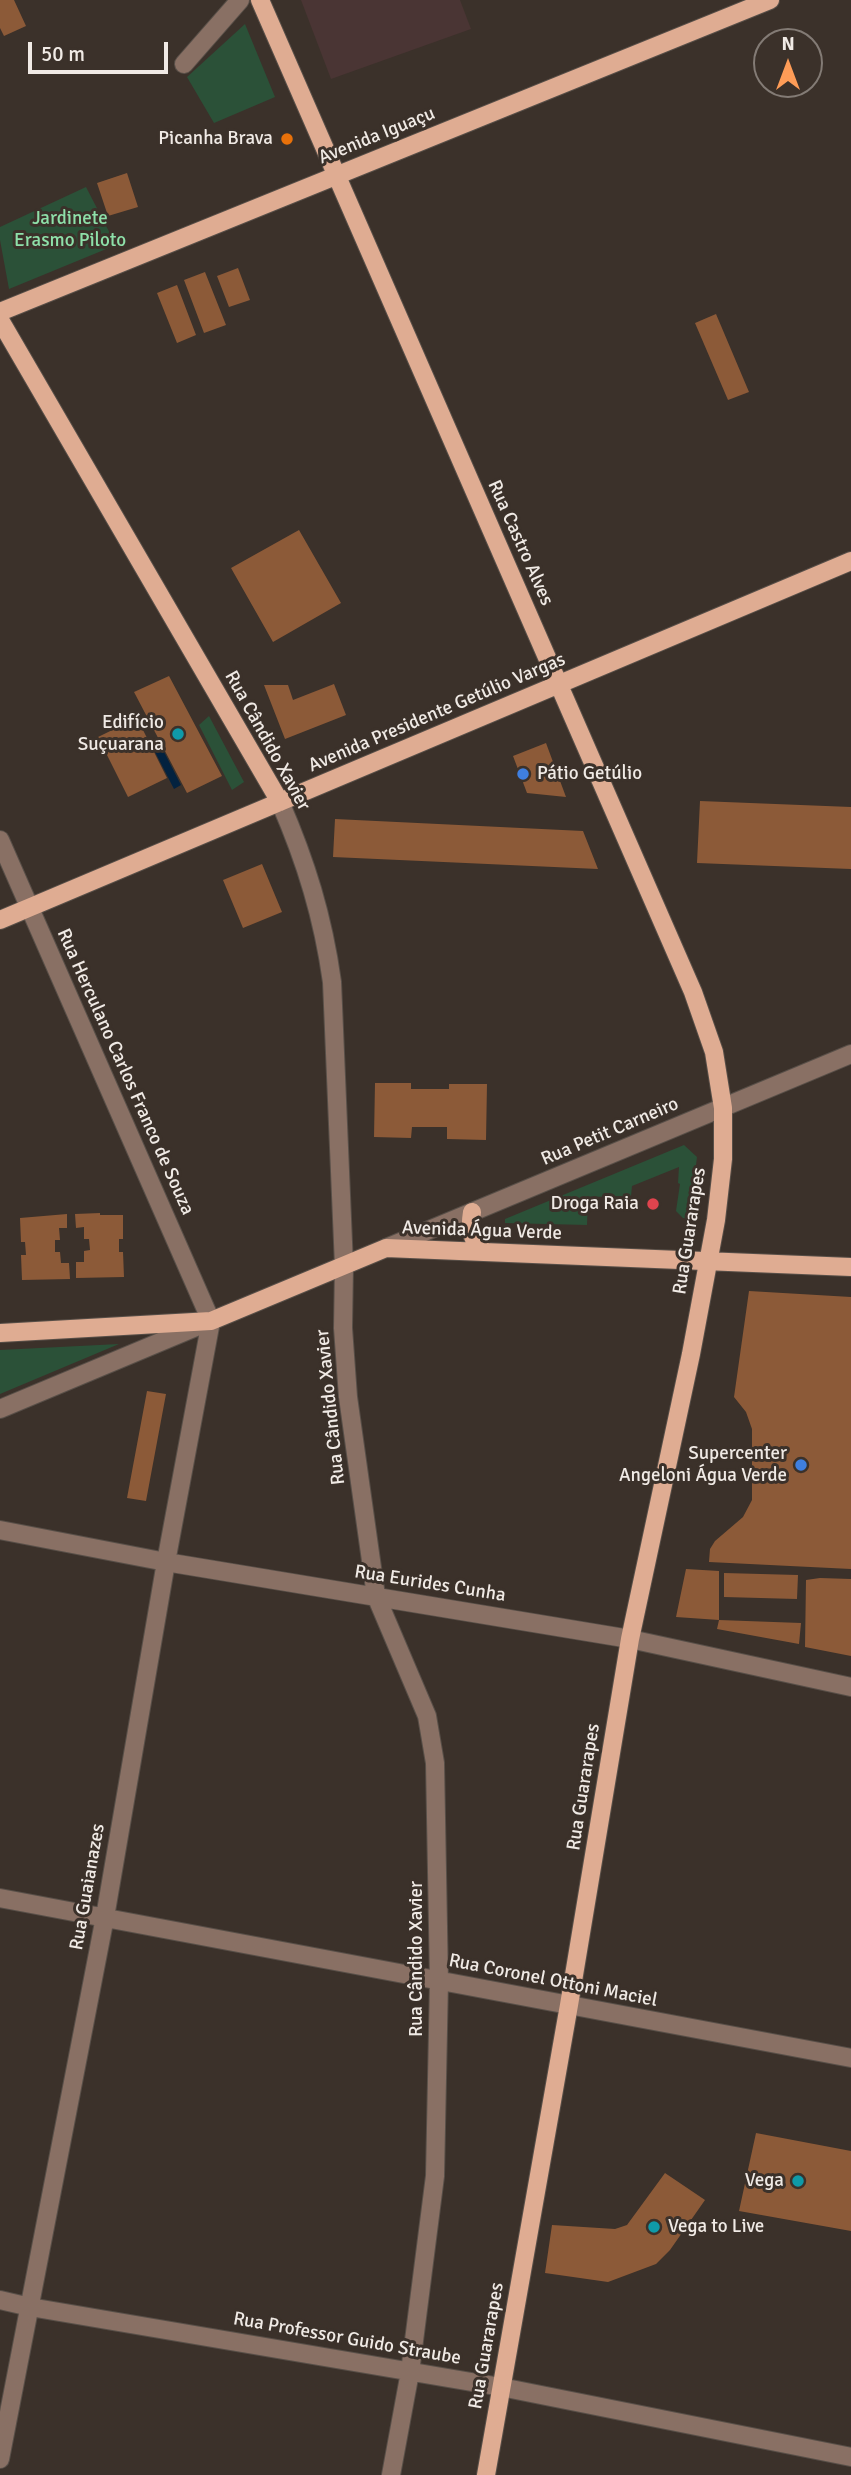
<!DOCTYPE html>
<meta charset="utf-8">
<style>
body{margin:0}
#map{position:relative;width:851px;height:2475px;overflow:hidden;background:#3b312a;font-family:Signika,sans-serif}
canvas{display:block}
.north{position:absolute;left:753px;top:28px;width:70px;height:70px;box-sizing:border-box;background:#3b312a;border:2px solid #837b75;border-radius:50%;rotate:0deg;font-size:19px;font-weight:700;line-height:28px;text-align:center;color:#f0eae5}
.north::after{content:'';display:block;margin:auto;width:24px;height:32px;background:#fe9c57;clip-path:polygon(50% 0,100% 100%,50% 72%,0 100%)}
.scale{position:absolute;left:28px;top:42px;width:140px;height:32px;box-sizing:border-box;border:4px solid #f0eae5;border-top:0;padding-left:9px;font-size:21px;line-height:24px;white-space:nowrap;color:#f0eae5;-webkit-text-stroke:5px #3b312a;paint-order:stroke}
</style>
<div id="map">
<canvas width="851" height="2475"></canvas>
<div class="north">N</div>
<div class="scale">50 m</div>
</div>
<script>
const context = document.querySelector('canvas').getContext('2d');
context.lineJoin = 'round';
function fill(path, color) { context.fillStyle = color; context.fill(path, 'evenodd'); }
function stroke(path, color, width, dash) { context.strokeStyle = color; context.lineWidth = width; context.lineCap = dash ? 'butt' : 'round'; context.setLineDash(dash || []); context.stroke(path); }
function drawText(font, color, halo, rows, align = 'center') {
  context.font = font + ' Signika,sans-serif'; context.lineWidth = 6; context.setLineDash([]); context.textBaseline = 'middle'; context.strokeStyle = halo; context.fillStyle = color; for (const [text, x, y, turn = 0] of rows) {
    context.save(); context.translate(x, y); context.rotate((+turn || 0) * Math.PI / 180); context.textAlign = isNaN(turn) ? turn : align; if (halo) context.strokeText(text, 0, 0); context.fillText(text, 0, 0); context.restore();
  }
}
fill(new Path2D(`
 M301,0H460L471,29L331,79Z`), '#4a3534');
fill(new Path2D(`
 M245,24L275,97L214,123L187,77Z
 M86,187L116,245L9,289L0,240V227Z
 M209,716L244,782L232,790L199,725Z
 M684,1145L697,1157L689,1219L683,1218L676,1211L680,1184L678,1183L679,1167L632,1186L631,1196L588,1197L587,1225L505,1223V1219Z
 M119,1344L0,1394V1350Z`), '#2b5138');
fill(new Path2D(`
 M161,746L181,785L174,789L154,750Z`), '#03223f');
fill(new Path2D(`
 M0,0H14L26,26L4,36L0,28Z
 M127,173L138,207L108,216L97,183Z
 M238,268L250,300L229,307L217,276Z
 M205,272L226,325L204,333L184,280Z
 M177,285L196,335L177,343L157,293Z
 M716,314L749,392L728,400L695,323Z
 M299,530L341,603L273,642L231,568Z
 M169,676L222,776L187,793L134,692Z
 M334,684L346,715L285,739L264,685H288L293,700Z
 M137,718L167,778L128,797L98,737Z
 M546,743L566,797L527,793L513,756Z
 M700,801L851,807V869L697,863Z
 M335,819L583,831L598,869L333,857Z
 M262,864L282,912L243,928L223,880Z
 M375,1083H411V1089H449V1084H487L486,1140L447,1139V1127H412L411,1138L374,1137Z
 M100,1213V1215H123V1239H119V1252H123L124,1277L76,1278V1262H84V1251L90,1250L89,1239H84V1227L76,1228L75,1214Z
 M67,1214V1228H59L60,1240H55V1252H60L61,1263H69L70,1279L22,1280L21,1255H26L25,1242H21L20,1218Z
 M749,1291L851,1297V1569L709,1562L710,1549L715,1541L743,1517L752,1500V1429L746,1412L734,1397Z
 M147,1391L166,1394L146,1501L127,1498Z
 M686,1569L719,1571V1620L801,1623L799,1644L717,1629L719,1620L676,1617Z
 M724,1573L798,1575L797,1599L724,1597Z
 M820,1578L851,1579V1656L805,1647L806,1580Z
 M756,2133L851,2151V2231L739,2211Z
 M665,2173L705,2200L670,2250L656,2264L608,2282L545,2273L552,2225L615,2229L627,2225Z`), '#8c5a38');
const minor = new Path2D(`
 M184,64L240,0
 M280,802C306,862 323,917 332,982L344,1266L343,1328L348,1397L376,1596L427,1716L435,1763L439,1981L435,2176L410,2372L391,2475
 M0,840L211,1321
 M386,1248L851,1054
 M0,1409L208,1322
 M0,1530L166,1562L630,1639L851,1687
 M0,1898L851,2058
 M0,2300L30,2307L501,2387L851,2457
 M0,2459L105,1917L166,1562L211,1321`);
const major = new Path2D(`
 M260,0L693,992L714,1052L723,1108V1159L716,1220L691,1354L630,1639L569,2005L486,2475
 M0,312L770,0
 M0,320L280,802
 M0,920L851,561
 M472,1212C469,1231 471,1240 485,1252
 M0,1333L211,1321L386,1248L851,1267`);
stroke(minor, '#584f48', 20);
stroke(major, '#584f48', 20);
stroke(minor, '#897064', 18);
stroke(major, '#dfac92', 18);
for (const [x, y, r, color] of [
 [287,139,7,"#e8710a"],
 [178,734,7,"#0f9aa8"],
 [523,774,7,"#3f7fe0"],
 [653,1204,7,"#e0444e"],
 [801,1465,7,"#3f7fe0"],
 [798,2181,7,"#0f9aa8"],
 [654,2227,7,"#0f9aa8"]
]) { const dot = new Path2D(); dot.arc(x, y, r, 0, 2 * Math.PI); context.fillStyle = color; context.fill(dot); stroke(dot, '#3b312a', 2.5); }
drawText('19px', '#f0eae5', '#3b312a', [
 ["Avenida Iguaçu",377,136,-22],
 ["Rua Castro Alves",520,543,66],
 ["Avenida Presidente Getúlio Vargas",437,713,-23],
 ["Rua Cândido Xavier",267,741,61],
 ["Rua Herculano Carlos Franco de Souza",125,1072,66],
 ["Rua Petit Carneiro",610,1132,-23],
 ["Avenida Água Verde",482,1231,2],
 ["Rua Guararapes",690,1231,-81],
 ["Rua Cândido Xavier",331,1407,-96],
 ["Rua Eurides Cunha",430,1584,9],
 ["Rua Guararapes",584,1787,-81],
 ["Rua Guaianazes",88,1887,-80],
 ["Rua Cândido Xavier",417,1959,-90],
 ["Rua Coronel Ottoni Maciel",553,1981,11],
 ["Rua Professor Guido Straube",347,2339,10],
 ["Rua Guararapes",487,2346,-80]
]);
drawText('19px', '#f0eae5', '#3b312a', [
 ["Picanha Brava",273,139],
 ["Edifício",164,723],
 ["Suçuarana",164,745],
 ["Pátio Getúlio",537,774,"left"],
 ["Droga Raia",639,1204],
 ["Supercenter",787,1454],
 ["Angeloni Água Verde",787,1476],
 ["Vega",784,2181],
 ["Vega to Live",668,2227,"left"]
], 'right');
drawText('19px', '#8ee0a9', '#3b312a', [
 ["Jardinete",70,219],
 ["Erasmo Piloto",70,241]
]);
</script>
